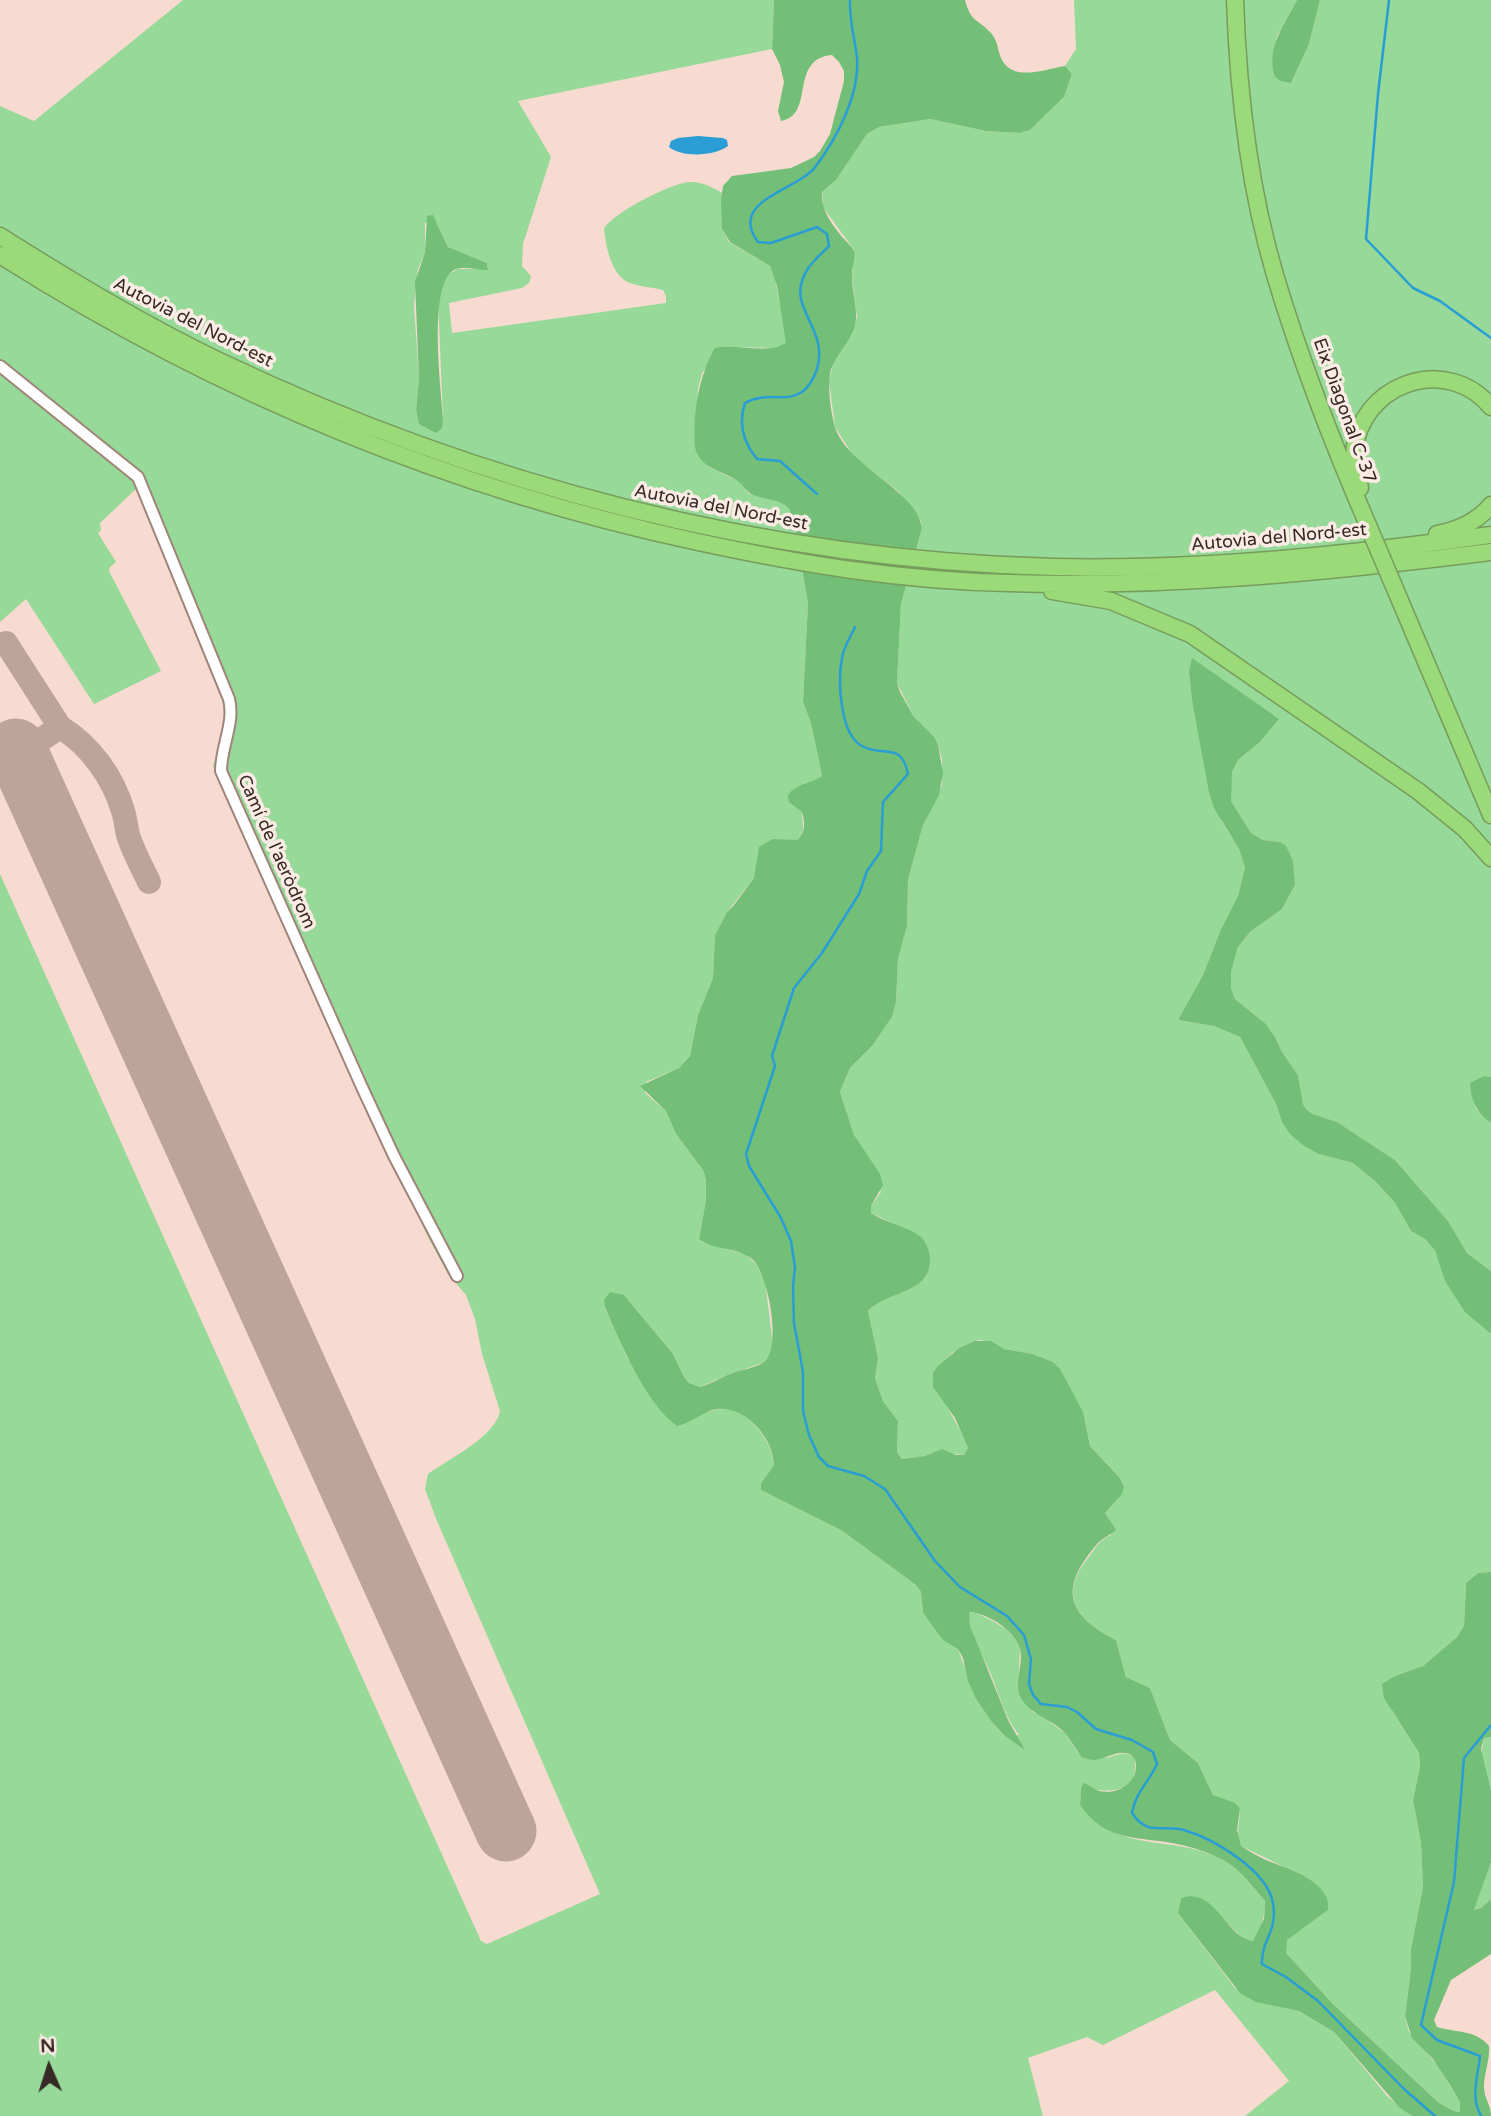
<!DOCTYPE html>
<meta charset="utf-8">
<style>
body{margin:0}
#map{position:relative;width:1491px;height:2116px;overflow:hidden;background:#f8dbd0;font-family:"Varela Round",sans-serif}
canvas{display:block}
.north{position:absolute;left:14px;top:2032px;width:70px;height:70px;-webkit-text-stroke:5px #fdebe5;paint-order:stroke;rotate:357deg;font-size:19px;font-weight:700;line-height:28px;text-align:center;color:#352a26}
.north::after{content:'';display:block;margin:auto;width:24px;height:32px;background:#352a26;clip-path:polygon(50% 0,100% 100%,50% 72%,0 100%)}
</style>
<div id="map">
<canvas width="1491" height="2116"></canvas>
<div class="north">N</div>
</div>
<script>
const context = document.querySelector('canvas').getContext('2d');
context.lineJoin = 'round';
function fill(path, color) { context.fillStyle = color; context.fill(path, 'evenodd'); }
function stroke(path, color, width, dash) { context.strokeStyle = color; context.lineWidth = width; context.lineCap = dash ? 'butt' : 'round'; context.setLineDash(dash || []); context.stroke(path); }
function drawText(font, color, halo, rows, align = 'center') {
  context.font = font + ' "Varela Round",sans-serif'; context.lineWidth = 7; context.setLineDash([]); context.textBaseline = 'middle'; context.strokeStyle = halo; context.fillStyle = color; for (const [text, x, y, turn = 0] of rows) {
    context.save(); context.translate(x, y); context.rotate((+turn || 0) * Math.PI / 180); context.textAlign = isNaN(turn) ? turn : align; if (halo) context.strokeText(text, 0, 0); context.fillText(text, 0, 0); context.restore();
  }
}
fill(new Path2D(`
 M183,0H774L772,49L518,101L551,157L523,244L522,266L531,276L529,283L522,288L449,303L452,333L666,303V296L663,290C652,287 640,287 630,283C611,276 606,246 604,229C612,213 673,182 691,182C703,182 712,187 722,193V229L729,242L770,266L775,279L786,335V344L778,348L723,347L702,373L698,389L695,439L709,467L740,482L749,494L778,501L789,507L794,522L808,603L803,702L811,723L822,776C814,783 803,801 802,812C802,824 807,830 797,840H789L757,864L754,878L727,912L715,935L713,978L698,1015L690,1056L679,1068L646,1082L645,1093L666,1111L676,1134L703,1170L706,1180V1200L699,1239L704,1243L745,1254L756,1264L765,1280L773,1345L770,1355L763,1363L732,1373L700,1387L689,1383L684,1377L673,1354L624,1295L605,1308L626,1355L658,1407C673,1409 693,1414 707,1412C714,1411 722,1407 729,1408C750,1413 774,1444 774,1465L761,1483V1490L841,1530L916,1585L921,1592L923,1614L958,1649L976,1699L991,1721L1005,1736L1019,1735C1003,1715 999,1692 989,1670C981,1652 967,1631 969,1612L976,1613L993,1621L1007,1630L1014,1637L1020,1648L1018,1688L1033,1712L1040,1715L1065,1733L1078,1753C1085,1755 1094,1758 1102,1758C1115,1758 1124,1747 1135,1759C1139,1796 1107,1792 1081,1788L1080,1805C1124,1857 1169,1832 1223,1860C1240,1869 1252,1886 1265,1901C1264,1917 1263,1929 1253,1941L1245,1940L1203,1900L1181,1898L1178,1913L1235,1988L1277,2006L1299,2011L1334,2032L1388,2097L1412,2116H1245L1289,2081L1215,1990L1103,2045L1087,2037L1028,2058L1043,2116H0V874L481,1941L487,1944L600,1894L437,1521L425,1489L428,1474C449,1459 496,1436 500,1411L482,1354L475,1319L466,1295L448,1274L428,1237L304,969L213,766L228,715L227,706L137,488L100,523L101,530L98,533L116,562L110,567L109,571L161,671L94,704L26,599L0,622V106L34,121ZM436,221L448,247L487,263L488,269H457L446,276L438,299L443,420L419,424L416,410L419,379L414,305L418,269L425,252V223Z
 M1074,0H1297L1277,36L1272,63L1291,83L1309,44L1320,0H1491V1077L1484,1076L1471,1091L1477,1110L1491,1123V1271L1467,1253L1448,1221L1395,1160L1337,1122L1313,1114L1307,1110L1303,1104L1298,1075L1282,1052L1275,1037L1266,1024L1235,999L1231,988L1230,971L1238,947L1250,932L1282,909L1295,885L1280,842L1263,840L1251,833L1231,801L1230,786L1232,772L1238,760L1260,742L1278,720L1193,659L1189,672L1192,700L1222,822L1239,849L1245,867L1238,896L1221,929L1203,975L1178,1020L1214,1026L1240,1037L1276,1104L1282,1122L1319,1154L1353,1163L1376,1182L1395,1203L1411,1231L1425,1239L1436,1250L1445,1281L1476,1321L1491,1334V1572L1478,1573L1466,1583L1464,1626L1457,1637L1423,1666L1395,1676L1392,1711L1419,1753L1420,1767L1413,1800L1421,1843L1423,1887L1411,1949V1968L1405,2016L1409,2032L1438,2066L1460,2102L1461,2112L1454,2111L1439,2103L1334,2005L1286,1953V1940L1328,1910L1325,1894L1307,1878L1241,1846C1235,1832 1240,1823 1240,1809L1213,1795L1198,1763L1170,1740L1150,1688L1126,1677L1116,1640C1078,1620 1057,1597 1088,1558C1095,1549 1099,1540 1111,1535L1109,1519L1105,1513L1117,1499L1124,1486L1119,1477L1090,1446L1085,1422L1053,1362L1033,1354L1004,1349L982,1340L974,1341L952,1353L933,1373C940,1400 958,1422 968,1448L964,1455L935,1452L925,1456L902,1459L897,1452L898,1421L883,1401L875,1378L878,1358L868,1311C889,1287 921,1300 930,1262L909,1231L871,1213V1206L881,1192L867,1157L854,1135L840,1092L850,1068L872,1046L892,1017L896,1002L898,959L907,926L908,880L923,825L942,785V759L938,745L914,717L897,683L901,604L922,528L921,521L899,492L854,457L835,427L829,381L833,364L851,336L857,317L852,277L854,250L823,207L822,192L836,180L867,134L879,127L930,119L986,131L1020,133L1030,130L1064,97L1072,74L1065,66L1076,49Z
 M1491,1737V1791L1481,1756L1484,1738Z
 M1491,1859V1899L1481,1908L1474,1910Z`), '#96d999');
fill(new Path2D(`
 M774,0H965C971,23 977,18 991,33C998,41 997,48 1001,58C1012,83 1045,69 1065,66L1072,74L1064,97L1030,130L1020,133L986,131L930,119L879,127L867,134L836,180L822,192C820,209 833,226 844,239C847,242 852,247 854,251C856,259 851,269 852,277C852,290 856,302 856,314C857,336 840,349 832,367C826,380 831,416 836,430C851,468 918,492 922,528L901,604L897,683L900,692L914,717L934,737L938,745L943,773L939,795L923,825L908,880L907,926L898,959L896,1002L892,1017L872,1046L850,1068L840,1092L854,1135L880,1174L883,1185L871,1206V1213C886,1223 907,1226 921,1237C926,1242 929,1250 930,1257C932,1295 887,1290 868,1311L878,1358L875,1378L883,1401L898,1421L897,1452L902,1459L925,1456L942,1449L956,1455H964L968,1448L955,1418L933,1387V1373L938,1366L958,1349L974,1341H991L1004,1349L1033,1354L1053,1362L1060,1369L1083,1412L1090,1446L1119,1477L1124,1486L1122,1494L1105,1513L1116,1530C1110,1535 1103,1538 1098,1543C1060,1587 1064,1613 1116,1640L1126,1677L1150,1688L1170,1740L1198,1763L1213,1795L1235,1803L1240,1809L1237,1830L1241,1846C1249,1851 1257,1856 1266,1860C1286,1868 1333,1882 1328,1910L1287,1940L1286,1953L1334,2005L1439,2103L1454,2111L1460,2112V2102L1450,2085L1433,2059L1412,2038L1405,2016L1411,1968V1949L1423,1887L1421,1843L1413,1800L1420,1767L1419,1753L1384,1698L1382,1684L1395,1676L1423,1666L1457,1637L1464,1626L1466,1583L1478,1573L1491,1572V1737L1484,1738L1481,1749L1491,1791V1862L1474,1910L1481,1908L1491,1899V1954L1451,1980L1434,2020L1437,2027C1456,2033 1475,2029 1489,2046C1490,2061 1484,2073 1484,2087C1484,2098 1491,2105 1491,2116H1412L1399,2107L1334,2032L1299,2011L1256,2002L1240,1993L1178,1913L1181,1898C1215,1886 1226,1938 1253,1941L1264,1919L1265,1901C1252,1886 1240,1869 1223,1860C1208,1852 1192,1847 1177,1844C1139,1836 1106,1843 1080,1805L1081,1788L1084,1783C1089,1785 1094,1789 1099,1791C1117,1795 1136,1784 1136,1766C1136,1761 1135,1759 1132,1756C1121,1747 1106,1760 1094,1760C1090,1760 1086,1758 1083,1758C1075,1750 1071,1739 1063,1731C1050,1719 1030,1714 1021,1698C1013,1682 1024,1665 1020,1649C1015,1630 987,1613 969,1612L970,1626L981,1653L1008,1720L1025,1750L1005,1736L991,1721L976,1699L968,1681L963,1658L958,1649L943,1640L923,1613L921,1592L916,1585L841,1530L761,1490V1483L774,1465C774,1439 745,1405 717,1409C703,1411 692,1423 677,1426C647,1405 619,1341 605,1307L604,1300L610,1292L624,1295L673,1354L684,1377L689,1383L700,1387C711,1384 720,1378 730,1374C740,1369 756,1369 765,1361C782,1347 768,1274 753,1260C737,1246 713,1251 699,1239L706,1200V1180L703,1170L676,1134L666,1111L640,1086L679,1068L690,1056L698,1015L713,978L715,935L727,912L734,905L754,878L759,847L773,839L797,840C806,832 805,823 802,812L789,802L788,795C797,783 811,784 822,776L811,723L803,702L808,603L794,522L789,508C778,498 765,500 753,495C746,492 743,484 736,480C721,470 699,468 695,447C693,412 698,378 715,348C738,343 765,355 786,343L777,286L770,266L730,242L722,229L721,200L723,186L732,176L791,168L814,157L820,151L830,134L844,81V71L839,62L832,55C788,59 816,115 781,121L778,111L784,82L780,65L772,49Z
 M1297,0H1320L1309,44L1291,83L1281,81L1275,77C1265,48 1285,24 1297,0Z
 M433,215L448,247L487,263L488,270C478,270 465,266 456,269C426,280 442,393 443,420L442,428L436,433L419,424L416,410L419,379L415,282L425,252L427,216Z
 M1192,658L1279,719L1260,742L1238,760L1232,772L1231,801L1251,833L1263,840L1280,842L1286,846L1293,861L1295,885L1282,909L1250,932L1238,947L1231,971V988L1235,999L1266,1024L1275,1037L1282,1052L1298,1075L1303,1104L1307,1110L1313,1114L1337,1122L1395,1160L1448,1221L1467,1253L1491,1271V1334L1465,1312L1445,1281L1435,1250L1425,1239L1411,1231L1395,1203L1376,1182L1353,1163L1319,1154L1304,1146L1290,1134L1282,1122L1276,1104L1240,1037L1214,1026L1178,1020L1203,975L1221,929L1238,896L1245,867L1239,849L1214,808L1209,792L1192,700L1189,672Z
 M1484,1076L1491,1077V1123C1477,1113 1471,1101 1470,1083Z`), '#73bf77');
fill(new Path2D(`
 M698,136L723,138L727,140L728,146C715,156 682,158 669,147L671,141L678,138Z`), '#2a9dd5');
stroke(new Path2D(`
 M1389,0L1378,94L1366,239L1413,288L1440,301L1491,338
 M817,494L780,461L757,459C743,442 738,424 745,403C766,391 786,403 802,392C810,386 814,378 817,369C828,333 795,312 801,285C805,267 817,258 829,246L827,234L817,227L771,243L758,242C727,200 798,191 816,166C837,138 860,94 857,58C855,39 849,20 850,0
 M855,627C851,636 843,648 842,658C838,679 839,734 862,746C883,758 901,740 908,774L883,802L881,851L867,871L859,894L822,953L794,988L772,1056L775,1066L746,1154L749,1166L781,1218L791,1241L795,1267L793,1286L794,1323L803,1372V1411L809,1435L819,1457L828,1466L864,1476L885,1489L935,1561L960,1587L1007,1616L1024,1635L1031,1659L1029,1684L1033,1695L1041,1704L1067,1707L1077,1712L1096,1729L1132,1740L1153,1752L1157,1764C1149,1782 1135,1793 1132,1813C1148,1837 1162,1824 1184,1830C1214,1839 1267,1870 1273,1903C1278,1932 1261,1940 1262,1964L1286,1977L1318,2001L1404,2089L1435,2116
 M1481,2116C1470,2096 1478,2077 1480,2056L1437,2040L1421,2025L1454,1882L1464,1758L1491,1725`), '#2a9dd5', 2.5);
stroke(new Path2D(`
 M6,643L60,727L39,741L22,762
 M60,727C90,745 113,777 123,811C126,820 126,829 129,838C134,853 142,867 149,882`), '#bca49b', 24);
stroke(new Path2D(`
 M16,749L506,1831`), '#bca49b', 61);
const minor = new Path2D(`
 M0,366L138,477L229,699C235,723 221,746 221,771L361,1085L394,1156L457,1276`);
const highway = new Path2D(`
 M1235,0C1238,91 1249,187 1275,275C1301,362 1334,447 1370,530
 M0,236C70,280 142,324 217,360C479,485 764,560 1054,567C1201,570 1346,555 1491,535
 M0,255C217,393 446,488 698,542C800,564 903,581 1008,583C1170,588 1330,572 1491,552
 M1360,488C1357,473 1352,455 1356,440C1371,379 1450,357 1491,407
 M1437,534C1458,530 1477,522 1491,505
 M1393,584L1491,815
 M1052,591L1111,601L1190,634L1418,791L1465,829L1491,858`);
stroke(minor, '#9e8479', 14);
stroke(highway, '#779c5c', 19);
stroke(minor, '#fff', 10);
stroke(highway, '#9bda79', 16);
const highwayBridge = new Path2D(`
 M1370,530L1393,584`);
stroke(highwayBridge, '#779c5c', 19, []);
stroke(highwayBridge, '#9bda79', 16);
drawText('18px', '#352a26', '#fdebe5', [
 ["Autovia del Nord-est",193,323,27],
 ["Eix Diagonal C-37",1344,411,70],
 ["Autovia del Nord-est",721,508,11],
 ["Autovia del Nord-est",1279,538,-5],
 ["Camí de l'aeròdrom",276,852,66]
]);
</script>
